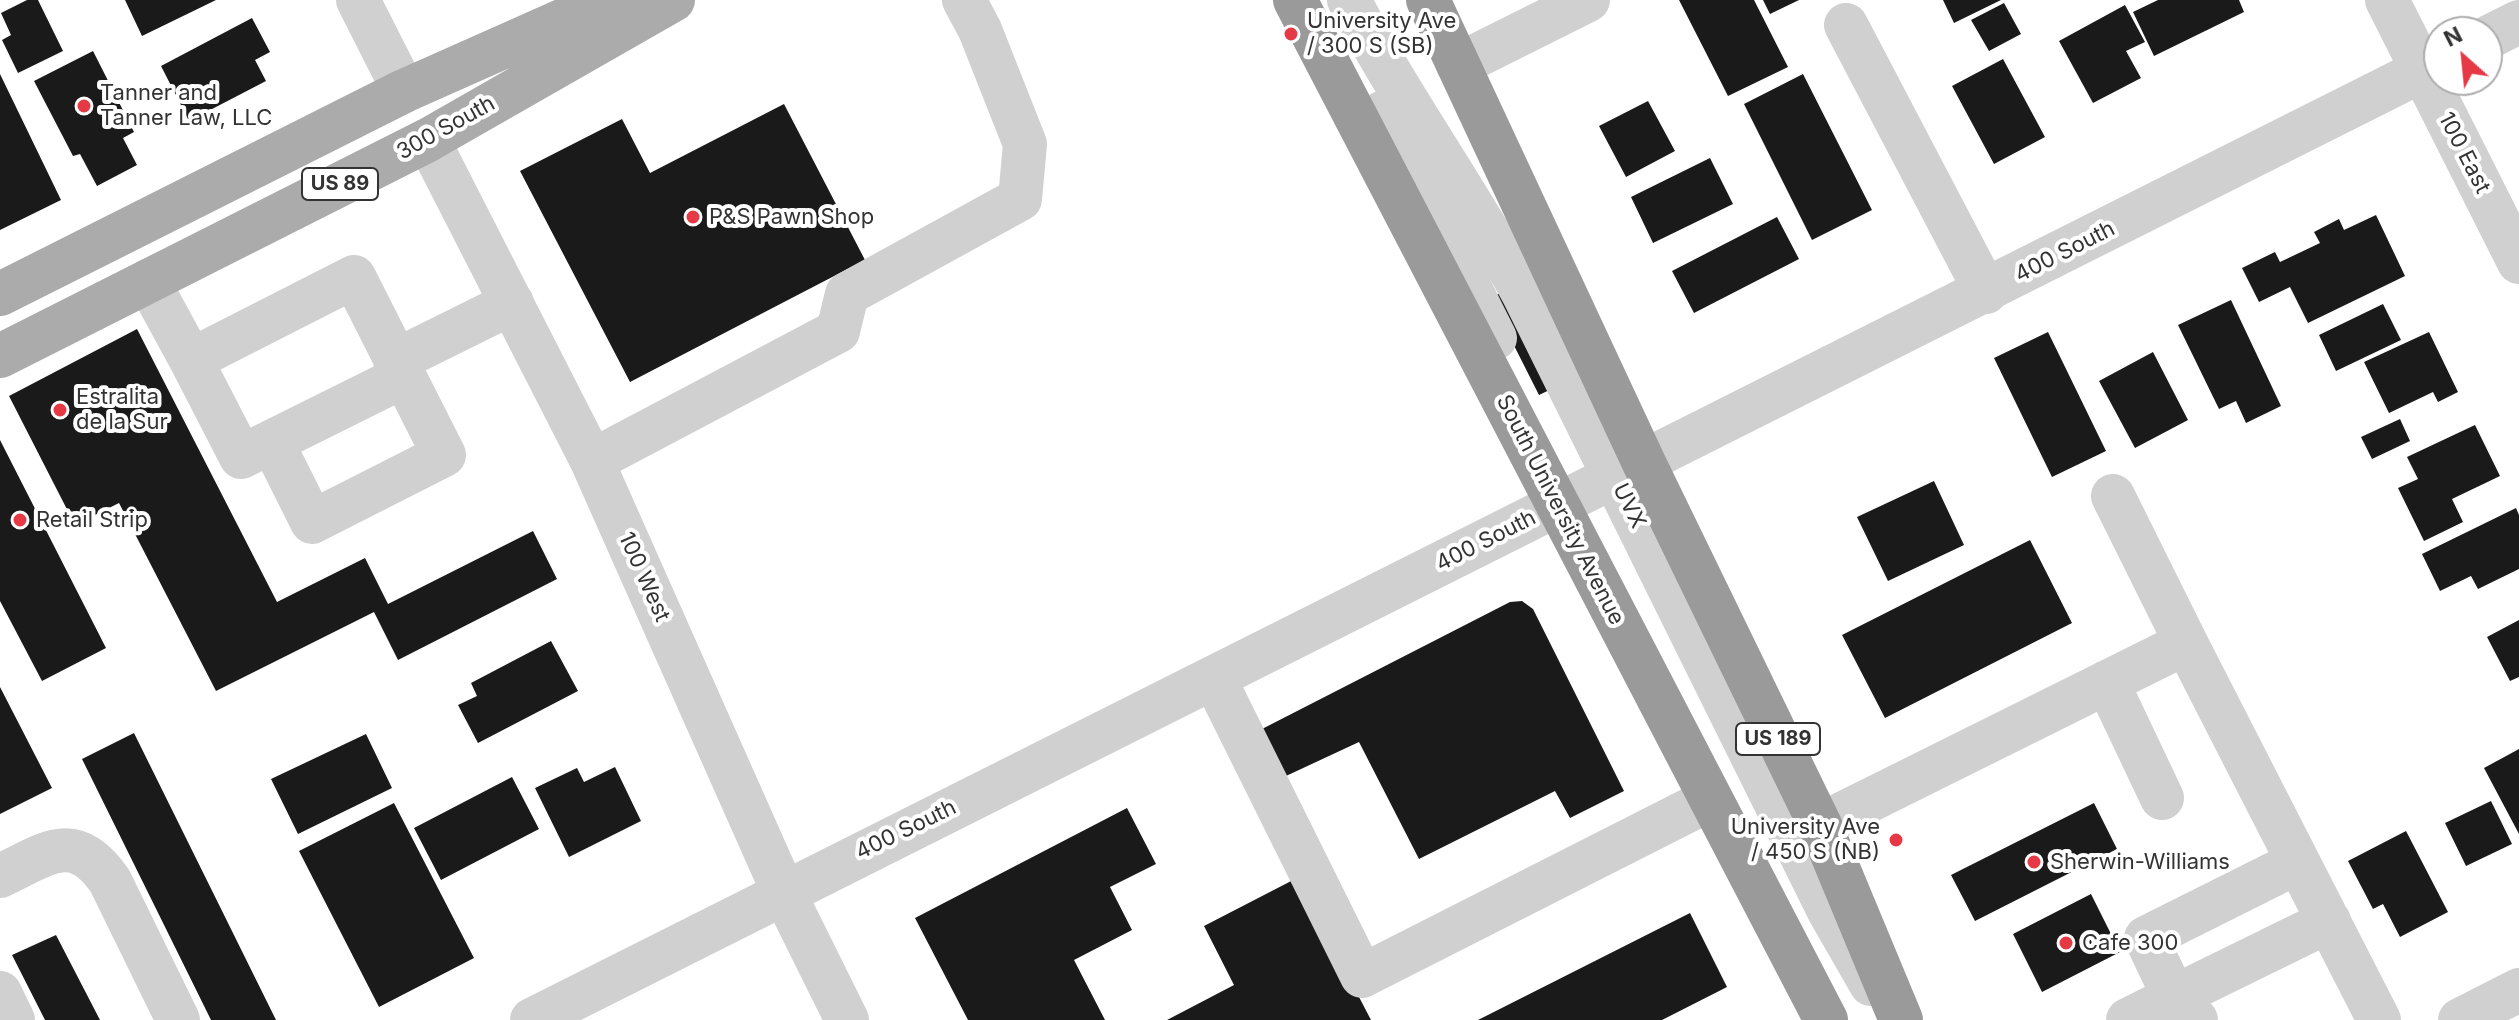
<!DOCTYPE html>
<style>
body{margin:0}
#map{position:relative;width:2519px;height:1020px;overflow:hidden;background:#fff;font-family:Inter,sans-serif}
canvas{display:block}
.north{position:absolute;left:2423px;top:16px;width:80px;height:80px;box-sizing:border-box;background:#fff;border:2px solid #adadad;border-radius:50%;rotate:333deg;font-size:22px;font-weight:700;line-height:32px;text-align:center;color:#333}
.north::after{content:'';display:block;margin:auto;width:28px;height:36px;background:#e63946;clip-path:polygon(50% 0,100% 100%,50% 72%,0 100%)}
</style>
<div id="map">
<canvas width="2519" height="1020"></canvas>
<div class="north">N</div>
</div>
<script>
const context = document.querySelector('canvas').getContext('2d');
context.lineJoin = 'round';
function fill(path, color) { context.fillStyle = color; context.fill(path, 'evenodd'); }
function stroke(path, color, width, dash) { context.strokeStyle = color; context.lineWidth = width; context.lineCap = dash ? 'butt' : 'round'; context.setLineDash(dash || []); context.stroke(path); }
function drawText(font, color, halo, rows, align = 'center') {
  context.font = font + ' Inter,sans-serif'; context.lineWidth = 8; context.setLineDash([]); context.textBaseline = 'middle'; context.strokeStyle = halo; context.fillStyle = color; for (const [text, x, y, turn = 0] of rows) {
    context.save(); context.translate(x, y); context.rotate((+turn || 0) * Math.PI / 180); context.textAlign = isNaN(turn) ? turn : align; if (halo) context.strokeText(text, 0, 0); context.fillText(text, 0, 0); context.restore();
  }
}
fill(new Path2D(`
 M27,0H38L63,51L18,73L2,40L11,35L1,13Z
 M125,0H216L142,36Z
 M1679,0H1754L1788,67L1728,96Z
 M1763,0H1799L1770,14Z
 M1943,0H2001L1954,23Z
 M2158,0H2239L2244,12L2154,56L2133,12Z
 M2004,3L2021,34L1989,51L1971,20Z
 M2125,5L2145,42L2126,51L2141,78L2093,103L2059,41Z
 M252,18L270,52L255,60L266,81L189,121L161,66Z
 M93,51L134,132L123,138L137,165L97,186L80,154L73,156L34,81Z
 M2003,59L2045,137L1994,164L1952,86Z
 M0,74L61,200L0,230Z
 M1803,74L1872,210L1812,240L1744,104Z
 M1648,101L1675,151L1626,177L1599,126Z
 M784,104L865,260L630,382L520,171L622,119L650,173Z
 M1710,158L1733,204L1653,243L1631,197Z
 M2376,215L2405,276L2308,323L2290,287L2259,302L2242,268L2275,252L2280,262L2320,243L2314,232L2339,219L2344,230Z
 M1777,217L1799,259L1694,313L1672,271Z
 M1513,287L1562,384L1539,395L1490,298Z
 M2231,300L2281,406L2246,423L2236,401L2219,409L2178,325Z
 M2383,304L2401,340L2336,371L2319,335Z
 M137,329L277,602L365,558L388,604L533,531L557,579L398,660L374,612L216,691L119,503L75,525L9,396Z
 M2048,332L2106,451L2052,477L1994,358Z
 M2429,332L2458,392L2438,402L2433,392L2389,413L2364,362Z
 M2153,352L2188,420L2135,448L2099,381Z
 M2400,419L2410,441L2372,459L2361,437Z
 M2475,425L2500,476L2452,499L2463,522L2424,541L2398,488L2418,479L2407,457Z
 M0,440L106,648L42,681L0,601Z
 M1934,481L1964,545L1888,581L1857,517Z
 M2516,508L2519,515V569L2478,589L2471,576L2440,591L2422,554Z
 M2030,540L2072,623L1885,718L1842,635Z
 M1522,601L1533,609L1624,791L1570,818L1555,791L1419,859L1359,742L1286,776L1262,729L1510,602Z
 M2519,620V677L2510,681L2487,637Z
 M551,641L578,691L478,743L458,705L477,696L471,683Z
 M0,687L52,788L0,814Z
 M134,733L276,1020H211L82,759Z
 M366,734L392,788L298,834L271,779Z
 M2519,749V834L2484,768Z
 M615,767L641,821L569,857L535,788L577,768L584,782Z
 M512,777L539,829L441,880L414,828Z
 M2491,801L2512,844L2466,866L2445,823Z
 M394,803L474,958L379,1007L299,851Z
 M2094,803L2117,849L1975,921L1951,875Z
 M1127,808L1156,864L1110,887L1132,930L1074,960L1105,1020H968L915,918Z
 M2406,831L2448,912L2400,937L2383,904L2373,909L2348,861Z
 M1297,878L1371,1020H1167L1234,985L1204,926Z
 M2091,894L2120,952L2042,992L2013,934Z
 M1690,913L1727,987L1662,1020H1478Z
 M56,935L100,1020H45L12,955Z`), '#1a1a1a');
stroke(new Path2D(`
 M358,0L404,91
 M1349,0C1402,102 1470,194 1524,295L1829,911L1871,984
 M2387,0L2519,262
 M1846,25L1986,292
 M2487,38L2519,22
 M1458,65L1588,0
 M1382,113L1495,338
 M428,140L592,461L783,891L847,1020
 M148,281L191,360L354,277L404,376L241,457L191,360
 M395,361L512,303
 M272,442L312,522L444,455L404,376
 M592,461L838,331L847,294L1020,199L1025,144L980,30L964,0
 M2186,643L2379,1020
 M1214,678L1362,976L1709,800
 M2107,682L2162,798
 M1820,825L2186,643L2113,496
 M0,876C47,854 74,829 110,881L178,1020
 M0,993L13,1020
 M532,1020C1165,696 1805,385 2439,62
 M2128,1020L2174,997L2146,938L2298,862
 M2196,1020L2174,997L2329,921
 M2460,1020L2519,990`), '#d0d0d0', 44);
stroke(new Path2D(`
 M0,294L404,91L609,0
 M0,356L428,140L673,0`), '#ababab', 44);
stroke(new Path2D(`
 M1295,0L1826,1020
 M1428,0L1644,463L1820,825L1901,1020`), '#9a9a9a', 44);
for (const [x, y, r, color] of [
 [1291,34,8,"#e63946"],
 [84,106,8,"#e63946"],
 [693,217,8,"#e63946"],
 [60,410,8,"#e63946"],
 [20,520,8,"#e63946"],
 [1896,840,8,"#e63946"],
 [2034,862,8,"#e63946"],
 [2066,943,8,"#e63946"]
]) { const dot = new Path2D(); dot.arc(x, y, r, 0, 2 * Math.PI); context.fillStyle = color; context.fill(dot); stroke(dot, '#fff', 3); }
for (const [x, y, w] of [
 [340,184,76],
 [1778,739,84]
]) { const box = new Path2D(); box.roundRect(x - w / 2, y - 16, w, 32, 6); context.fillStyle = '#fff'; context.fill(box); stroke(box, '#333', 2); }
drawText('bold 20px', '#333', null, [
 ["US 89",340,184],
 ["US 189",1778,739]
]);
drawText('22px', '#333', '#fff', [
 ["University Ave",1307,21],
 ["/ 300 S (SB)",1307,46],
 ["Tanner and",100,93],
 ["Tanner Law, LLC",100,118],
 ["P&S Pawn Shop",709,217],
 ["Estralita",76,397],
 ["de la Sur",76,422],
 ["Retail Strip",36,520],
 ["University Ave",1880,827,"right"],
 ["/ 450 S (NB)",1880,852,"right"],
 ["Sherwin-Williams",2050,862],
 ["Cafe 300",2082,943]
], 'left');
drawText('22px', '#333', '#fff', [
 ["300 South",446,128,-29],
 ["100 East",2464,153,63],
 ["400 South",2065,252,-27],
 ["UVX",1629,506,64],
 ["South University Avenue",1560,510,63],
 ["400 South",1486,541,-27],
 ["100 West",644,577,66],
 ["400 South",906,830,-26]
]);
</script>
